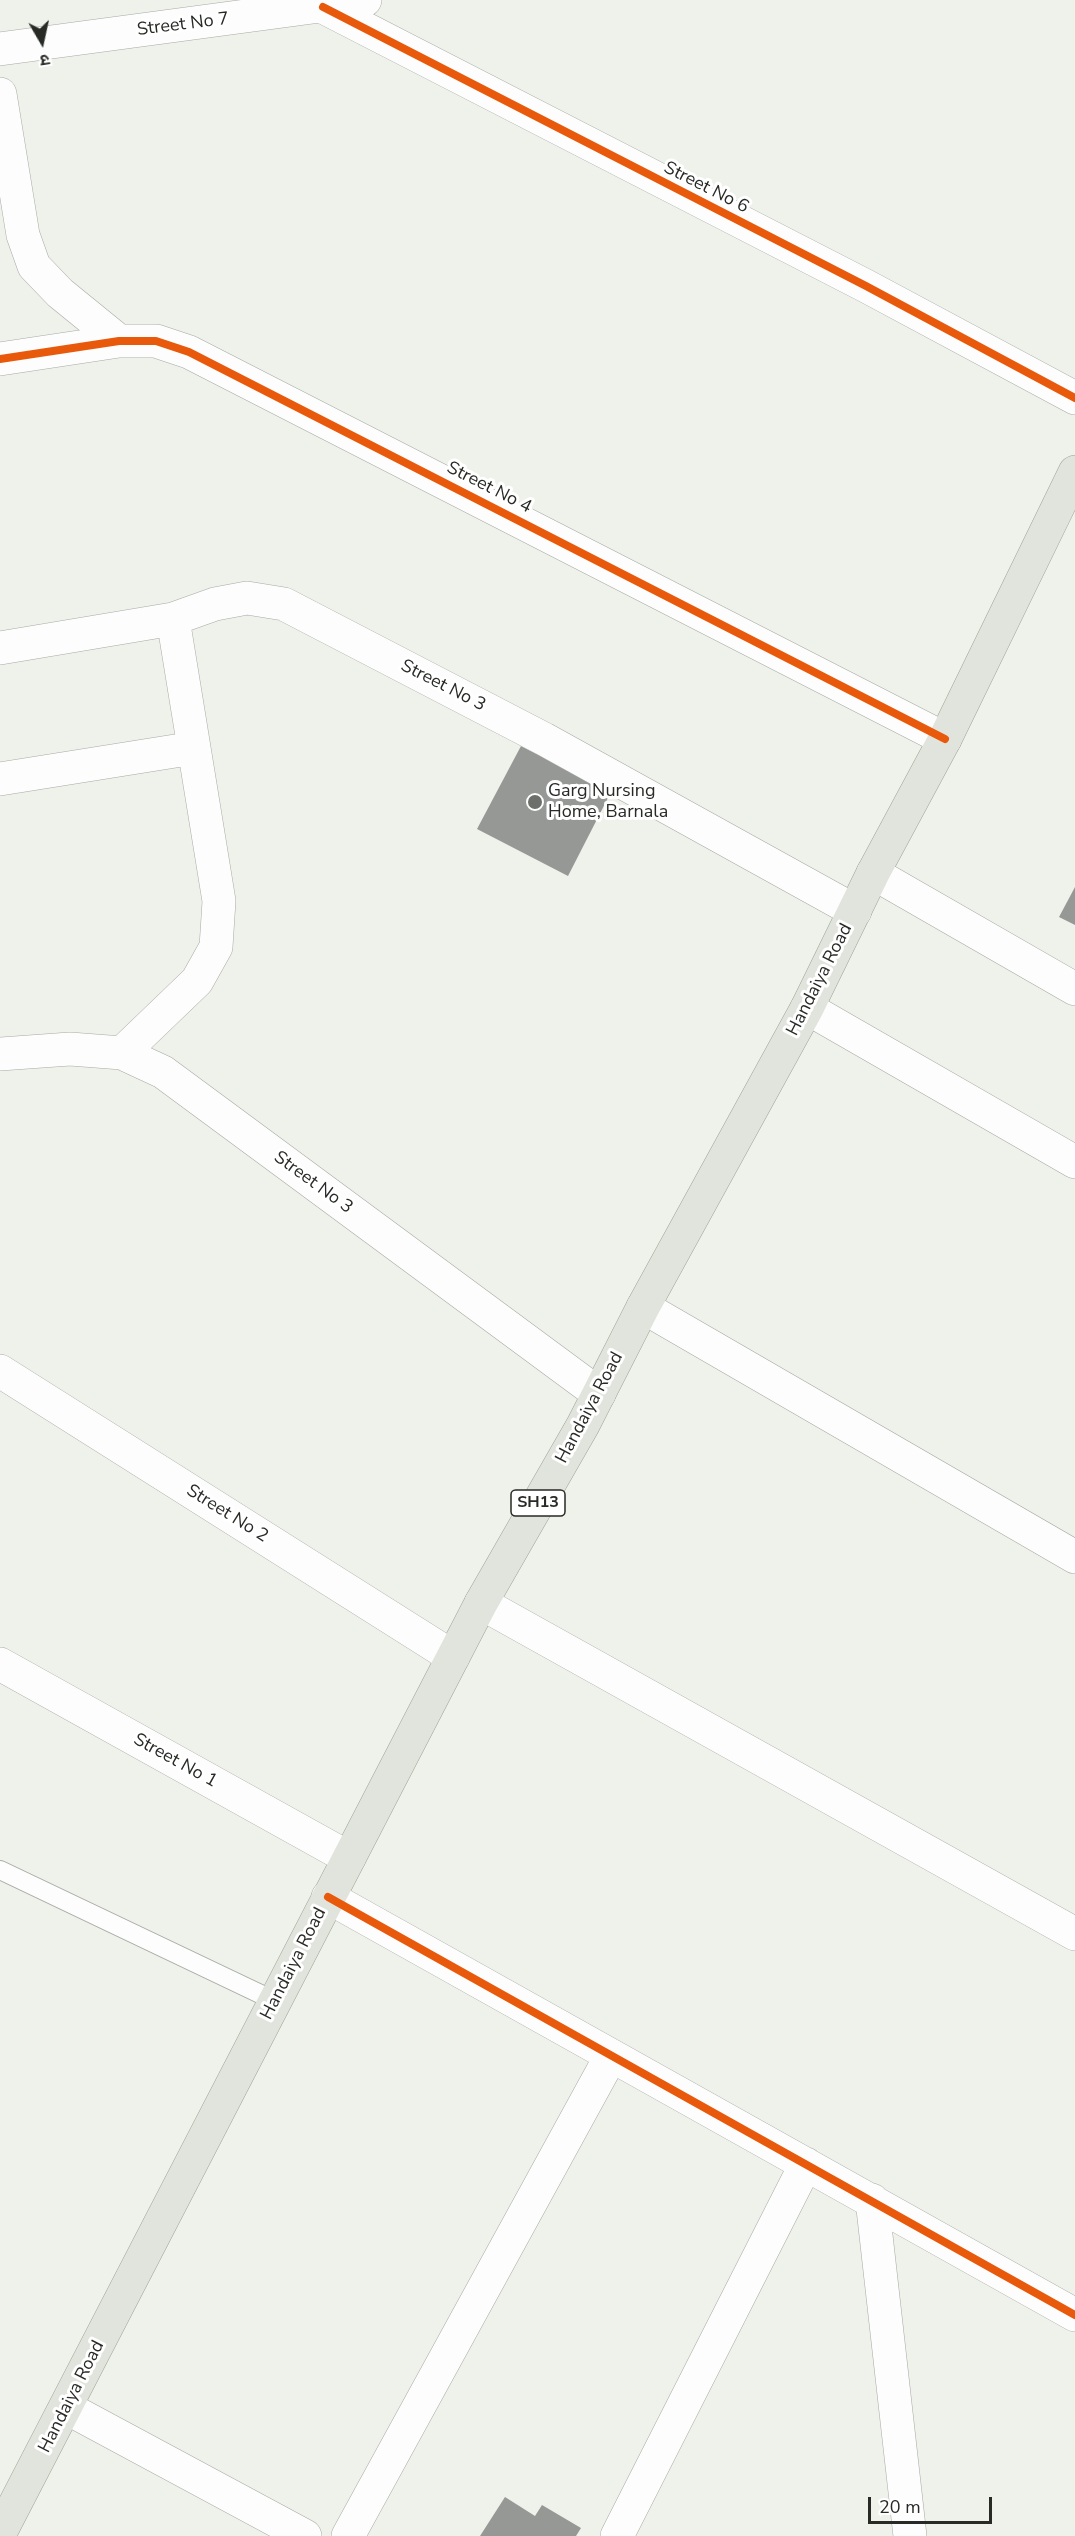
<!DOCTYPE html>
<meta charset="utf-8">
<style>
body{margin:0}
#map{position:relative;width:1075px;height:2536px;overflow:hidden;background:#eef2ea;font-family:"Nunito Sans","Noto Sans Devanagari",sans-serif}
canvas{display:block}
.north{position:absolute;left:12px;top:12px;width:60px;height:60px;-webkit-text-stroke:4px #fff;paint-order:stroke;rotate:171deg;font-size:16px;font-weight:700;line-height:24px;text-align:center;color:#272a25}
.north::after{content:'';display:block;margin:auto;width:21px;height:27px;background:#272a25;clip-path:polygon(50% 0,100% 100%,50% 72%,0 100%)}
.scale{position:absolute;left:868px;top:2497px;width:124px;height:27px;box-sizing:border-box;border:3px solid #272a25;border-top:0;padding-left:8px;font-size:18px;line-height:21px;white-space:nowrap;color:#272a25;-webkit-text-stroke:4px #fff;paint-order:stroke}
</style>
<div id="map">
<canvas width="1075" height="2536"></canvas>
<div class="north">उ</div>
<div class="scale">20 m</div>
</div>
<script>
const context = document.querySelector('canvas').getContext('2d');
context.lineJoin = 'round';
function fill(path, color) { context.fillStyle = color; context.fill(path, 'evenodd'); }
function stroke(path, color, width, dash) { context.strokeStyle = color; context.lineWidth = width; context.lineCap = dash ? 'butt' : 'round'; context.setLineDash(dash || []); context.stroke(path); }
function drawText(font, color, halo, rows, align = 'center') {
  context.font = font + ' "Nunito Sans",sans-serif'; context.lineWidth = 6; context.setLineDash([]); context.textBaseline = 'middle'; context.strokeStyle = halo; context.fillStyle = color; for (const [text, x, y, turn = 0] of rows) {
    context.save(); context.translate(x, y); context.rotate((+turn || 0) * Math.PI / 180); context.textAlign = isNaN(turn) ? turn : align; if (halo) context.strokeText(text, 0, 0); context.fillText(text, 0, 0); context.restore();
  }
}
fill(new Path2D(`
 M521,746L611,792L568,876L477,829Z
 M1075,887V925L1059,917Z
 M505,2497L535,2516L542,2505L581,2528L576,2536H480Z`), '#969896');
const service = new Path2D(`
 M0,1870L275,2001`);
const minor = new Path2D(`
 M323,7L866,286L1075,398
 M0,49L365,0
 M0,94L23,235L34,266L60,293L119,341
 M0,359L119,341H156L189,352L945,739
 M0,648L173,619L215,604L247,598L284,604L544,739L855,911
 M0,779L194,748
 M873,873L1075,989
 M807,1008L1075,1162
 M122,1053L197,981L216,947L219,901L173,619
 M0,1054L70,1049L122,1053L163,1072L599,1394
 M643,1307L1075,1557
 M0,1371L453,1657
 M481,1603L1075,1934
 M0,1664L349,1858
 M328,1897L1075,2315
 M872,2200L910,2536
 M67,2408L305,2536
 M348,2536L611,2056
 M617,2536L806,2164`);
const primary = new Path2D(`
 M0,2533L481,1603L583,1425L643,1307L807,1008L873,873L945,739L1075,472`);
stroke(service, '#a8aaa5', 20);
stroke(minor, '#a8aaa5', 34);
stroke(primary, '#9da395', 34);
stroke(service, '#fcfdfc', 18);
stroke(minor, '#fcfdfc', 33);
stroke(primary, '#e0e4dc', 33);
stroke(new Path2D(`
 M323,7L866,286L1075,398
 M0,359L119,341H156L189,352L945,739
 M328,1897L1075,2315`), '#e8590c', 8);
for (const [x, y, r, color] of [
 [535,802,8,"#6d706a"]
]) { const dot = new Path2D(); dot.arc(x, y, r, 0, 2 * Math.PI); context.fillStyle = color; context.fill(dot); stroke(dot, '#fff', 2); }
for (const [x, y, w] of [
 [538,1503,54]
]) { const box = new Path2D(); box.roundRect(x - w / 2, y - 13, w, 26, 4.5); context.fillStyle = '#fff'; context.fill(box); stroke(box, '#272a25', 1.5); }
drawText('bold 16px', '#272a25', null, [
 ["SH13",538,1503]
]);
drawText('18px', '#272a25', '#fff', [
 ["Street No 7",183,25,-7],
 ["Street No 6",706,188,27],
 ["Street No 4",489,488,27],
 ["Street No 3",443,686,27],
 ["Handaiya Road",820,980,-63],
 ["Street No 3",313,1183,36],
 ["Handaiya Road",590,1408,-62],
 ["Street No 2",227,1514,32],
 ["Street No 1",175,1761,29],
 ["Handaiya Road",294,1964,-63],
 ["Handaiya Road",72,2397,-63]
]);
drawText('18px', '#272a25', '#fff', [
 ["Garg Nursing",548,792],
 ["Home, Barnala",548,813]
], 'left');
</script>
